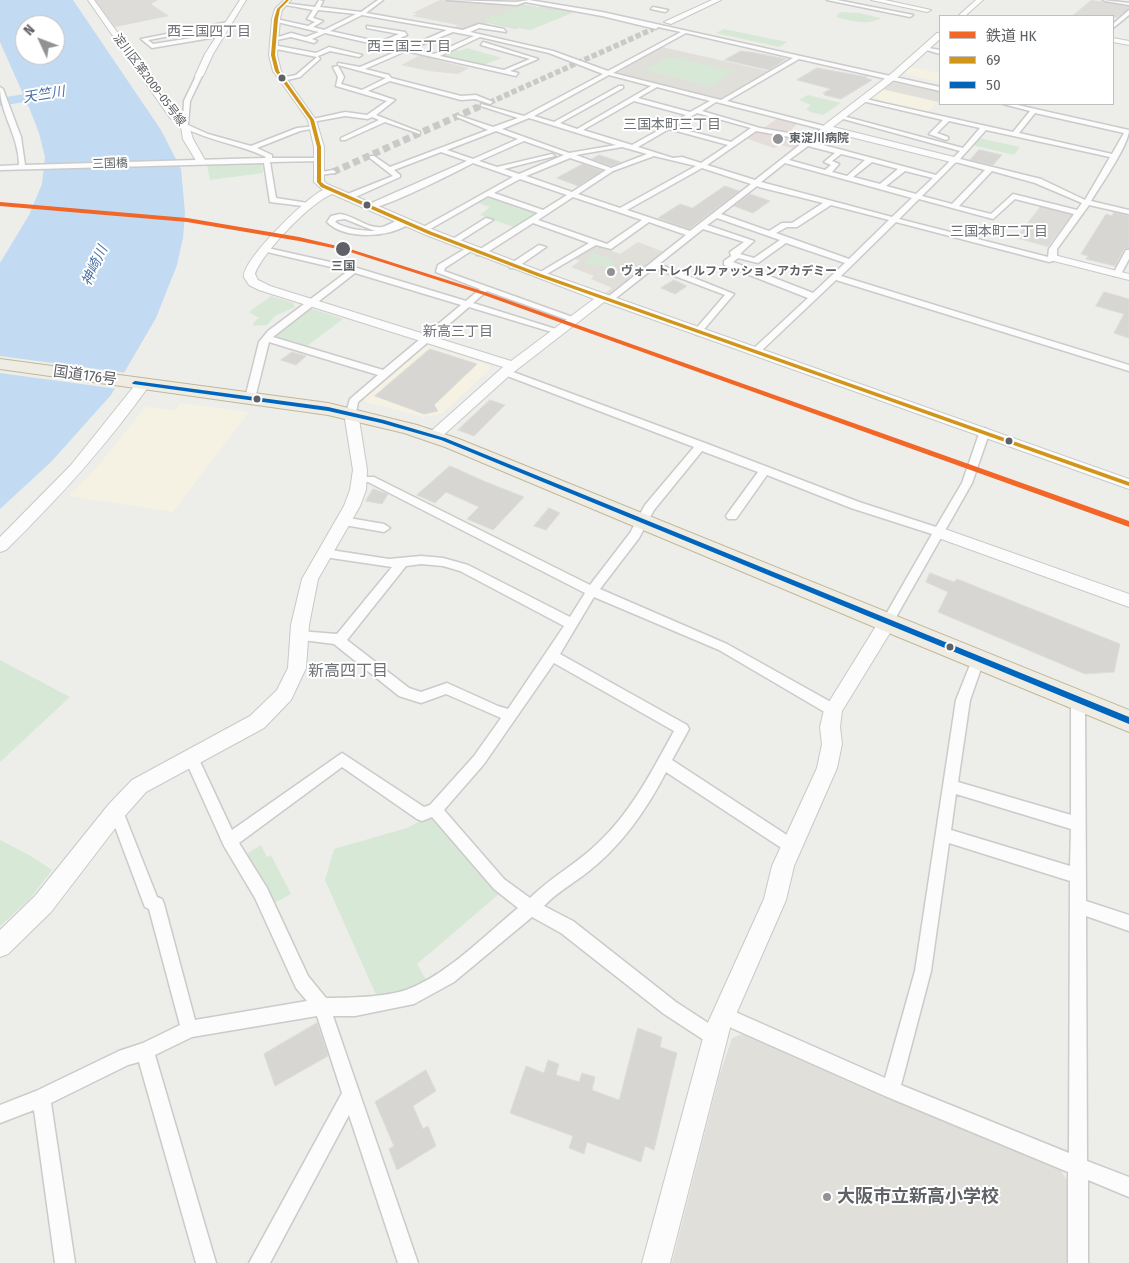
<!DOCTYPE html>
<meta charset="utf-8">
<style>
body{margin:0}
#map{position:relative;width:1129px;height:1263px;overflow:hidden;background:#edede9;font-family:"Fira Sans Condensed","Noto Sans JP",sans-serif}
canvas{display:block}
.legend{position:absolute;left:939px;top:15px;width:175px;height:90px;box-sizing:border-box;background:#fff;border:1px solid #bfc0c1;margin:0;padding:6px 9px;list-style:none;font-size:15px;color:#5e6165}
.legend li{display:flex;align-items:center;gap:10px;height:25px}
.legend b{width:25px;border:1px solid #bfc0c1}
.north{position:absolute;left:15px;top:15px;width:50px;height:50px;box-sizing:border-box;background:#fff;border:1px solid #bfc0c1;border-radius:50%;rotate:313deg;font-size:14px;font-weight:700;line-height:20px;text-align:center;color:#5e6165}
.north::after{content:'';display:block;margin:auto;width:18px;height:22px;background:#909293;clip-path:polygon(50% 0,100% 100%,50% 72%,0 100%)}
</style>
<div id="map">
<canvas width="1129" height="1263"></canvas>
<ul class="legend">
<li><b style="height:6px;background:#f26627"></b>鉄道 HK</li>
<li><b style="height:6px;background:#d19519"></b>69</li>
<li><b style="height:6px;background:#0065bd"></b>50</li>
</ul>
<div class="north">N</div>
</div>
<script>
const context = document.querySelector('canvas').getContext('2d');
context.lineJoin = 'round';
function fill(path, color) { context.fillStyle = color; context.fill(path, 'evenodd'); }
function stroke(path, color, width, dash) { context.strokeStyle = color; context.lineWidth = width; context.lineCap = dash ? 'butt' : 'round'; context.setLineDash(dash || []); context.stroke(path); }
function drawText(font, color, halo, rows, align = 'center') {
  context.font = font + ' "Fira Sans Condensed","Noto Sans JP",sans-serif'; context.lineWidth = 4; context.setLineDash([]); context.textBaseline = 'middle'; context.strokeStyle = halo; context.fillStyle = color; for (const [text, x, y, turn = 0] of rows) {
    context.save(); context.translate(x, y); context.rotate((+turn || 0) * Math.PI / 180); context.textAlign = isNaN(turn) ? turn : align; if (halo) context.strokeText(text, 0, 0); context.fillText(text, 0, 0); context.restore();
  }
}
fill(new Path2D(`
 M909,67L940,73V82L908,75L904,71Z
 M882,89L938,102L925,113L891,106L873,96Z
 M429,347L489,365L490,369L442,414L424,417L365,402L364,398L422,348Z
 M181,403L249,412L173,512L69,496L97,467L145,407L175,410Z`), '#f5f2e4');
fill(new Path2D(`
 M95,0H158L151,4L169,16L115,27Z
 M1091,0L1129,5V9L1117,18L1098,15L1072,16Z
 M1042,204L1074,212L1048,247L1016,238Z`), '#dddcd9');
fill(new Path2D(`
 M440,0L521,4L538,7L544,5L579,10L530,30L519,28L515,29L488,23L465,31L452,29L458,25L412,16L417,14L413,13Z
 M662,47L768,71L722,98H718L617,73Z
 M422,54L436,57L433,59L469,68L458,74L429,71L401,65Z
 M892,82L940,92V100L938,102L882,89Z
 M638,242L664,252L609,295L605,293L612,288L591,279L594,276L571,267L580,261L572,258L595,244L620,254Z
 M742,1034L1057,1165L1069,1183V1263H672L719,1077L732,1038Z`), '#e0dfd9');
fill(new Path2D(`
 M778,118L798,123L786,135L761,130Z
 M760,130L807,139L796,149L781,145L774,148L742,137L754,131Z`), '#e5ddda');
fill(new Path2D(`
 M519,6L540,7L572,13L530,30L483,21L493,15L498,16Z
 M840,12L859,13L881,18C868,26 851,21 836,17Z
 M724,29L787,42L779,47L716,33Z
 M467,48L502,58L483,65L438,56L452,49L459,51Z
 M668,57H672L735,71L711,86L644,70Z
 M808,95L841,103L823,115L810,112L806,109L811,105L799,100Z
 M979,138L1020,147L1014,155L972,145Z
 M256,163L262,165L263,173L210,180L207,165Z
 M491,196L541,213L516,228L480,215L490,207L478,203Z
 M593,252L615,261L612,264L614,265L608,268L598,264L594,266L583,262L591,257L589,255Z
 M271,296L293,303L295,307L275,316L267,325L253,326V323L259,318L249,312Z
 M313,309L343,319L307,346L275,337L274,334L307,310Z
 M0,660L70,697L0,762Z
 M428,817L436,818L499,894L417,964L428,983L408,992L377,997L325,880L334,849L407,828Z
 M0,840L29,855L52,870L29,900L0,926Z
 M261,845L267,857L271,855L291,894L271,905L246,854Z`), '#d8e8d7');
fill(new Path2D(`
 M0,0H73L161,130L181,169L185,213L183,238L177,265L156,318L111,395L51,462L0,509V263L29,215L42,184L45,157L39,133L30,110L0,42ZM25,25H55V55H25Z`), '#c2dbf2');
fill(new Path2D(`
 M0,356L128,373L118,389L0,373Z`), '#edede9');
fill(new Path2D(`
 M62,88L67,89L69,92L67,95L0,106V98Z`), '#c2dbf2');
const building = new Path2D(`
 M741,51L756,53L786,59L769,70L725,60Z
 M817,68L867,77L865,78L872,80L841,99L824,95L826,94L823,93L831,89L797,80Z
 M979,150H981L1002,155L993,165L970,160Z
 M599,155L621,162L611,166L592,159Z
 M583,164L602,171L578,186L557,178Z
 M725,186L739,191L689,229L658,218L680,204L692,208Z
 M750,194L770,201L753,213L734,206Z
 M1114,212L1129,216V248L1124,249L1115,266L1086,259L1088,256L1081,254L1106,214L1112,216Z
 M674,280L687,286L675,294L661,288Z
 M1104,292L1129,299V338L1114,333L1124,314L1096,306Z
 M430,349L477,364L434,405L438,411L424,414L375,396Z
 M292,352L306,356L296,365L281,360Z
 M490,400L505,405L474,436L458,430Z
 M450,466L486,482L524,497L493,530L467,519L479,507L446,492L435,503L417,495Z
 M373,489L388,494L382,504L366,501Z
 M549,508L560,513L546,530L534,526Z
 M930,573L954,582L957,579L1120,644L1114,672L1085,674L938,612L948,592L926,582Z
 M317,1023L328,1056L275,1086L264,1054Z
 M638,1028L662,1037L660,1047L677,1053L654,1150L645,1146L641,1162L587,1142L584,1154L569,1148L573,1136L510,1113L526,1066L544,1073L548,1060L559,1064L556,1075L579,1082L582,1073L595,1077L592,1090L619,1100Z
 M426,1070L436,1091L413,1106L423,1129L428,1126L436,1146L397,1170L389,1149L394,1146L375,1102Z`);
fill(building, '#d7d6d3');
stroke(building, '#dcdcd8', 1);
stroke(new Path2D(`
 M475,109L653,29`), '#c9cac8', 5.5, [5.5, 2.5]);
stroke(new Path2D(`
 M333,172L478,107`), '#c9cac8', 7, [7, 4]);
const street = new Path2D(`
 M319,0L323,1L320,7L361,12L378,0H383L366,13L463,30L479,24L504,29L506,32L479,28L470,32L553,51L608,71L681,32L658,27L656,29L602,16L525,2L517,5L447,0L516,2L529,0L602,12L940,87V91L799,59L727,101L828,127V129L812,142L936,175L960,151L836,117L839,115L963,148L980,128L949,121L937,133L948,137V139L946,140L929,134L943,120L858,100L861,98L1013,132L1030,111L1003,104H1013L1129,130C1129,145 1100,186 1091,201L1129,210V214L1089,205L1057,249V260L1049,262L896,222L841,276L1129,365V371L836,280L759,353H753V349L808,298L724,265V261L731,256L730,252L744,242L703,229L659,264L734,294L700,334L697,335L693,332L725,295L654,268L611,302L604,300L686,235L649,222L611,249L596,245L540,278L536,276L537,274L589,243L533,223L483,255H477V251L538,213L488,196L425,232L418,230L513,177L473,163C456,172 381,210 367,209V205L467,161L441,152L394,170L400,175V177L351,199H345V195L393,176L370,158V156H374L390,167L488,130L457,117V115L493,127L518,118L481,106V104L524,116L603,74L549,53L480,37L440,56L504,70L530,59L481,45L483,42L538,59L510,71L518,73L516,76L406,51L365,69L389,75L391,78L461,96L476,95L493,102L490,104L475,99L461,100L390,81L368,91L395,100L376,115L420,132V134L385,122L345,140H341V138L379,120L372,117L368,119L345,116L312,122L309,120L345,112L367,115L387,101L336,86L338,77L333,67L338,66L344,77L341,84L362,90L386,78L338,65V63L360,67L400,50L325,33L312,39L317,41L314,43L291,37L272,41V39L291,33L306,37L319,32L273,21L276,19L308,26L315,22L307,19L313,10L281,4L283,3L315,7ZM318,10H319L356,14L324,30L313,27L323,21L313,18ZM362,15L447,30L405,48L386,44L407,35L405,32L367,26V28L399,34L380,42L330,31ZM453,32L474,36L434,54L411,49ZM686,33L793,58L721,100L613,73ZM609,75L651,86L577,129L560,123L623,88V86H619L554,122L534,116ZM657,87L710,101L690,112L638,98ZM634,101L686,115L632,145L583,130ZM716,102L720,103L821,129L811,137L760,128L702,111ZM697,113L751,128L731,142L674,127ZM1035,113L1124,133L1112,154L1019,133ZM529,118L616,145L569,153L502,129ZM669,129L728,145L701,163L682,157L673,158L638,147ZM986,130L1110,157L1085,200L1041,179L960,159ZM496,131L518,139L473,159L447,150ZM756,131L806,140L755,180L707,165ZM524,141L564,155L519,174L504,169L555,156L552,154L497,167L479,161ZM808,146L835,153L824,162L831,165L825,170L789,160ZM622,147L647,154L611,168L576,155ZM841,154L865,160L847,176L832,172L839,164L832,161ZM654,156L696,166L620,208L578,194L613,171ZM570,158L606,170L572,192L526,176ZM872,162L898,169L880,184L853,177ZM956,162L985,170L952,204L922,196ZM785,163L912,198L892,217L761,182ZM702,168L751,184L690,231L627,210ZM905,171L933,178L916,194L886,186ZM992,171L1035,183L1082,203L1077,210L1013,194L991,214L959,206ZM520,179L567,195L543,210L494,193ZM757,186L759,187L823,203L792,223H782L769,231L721,214ZM573,197L642,220L607,244L538,220ZM919,199L993,219L1015,199L1074,214L1049,249L1048,257L899,219ZM831,205L889,220L849,259L776,233L787,227H797ZM717,218L780,240L754,258L740,254L754,241L707,225ZM786,243L845,263L813,293L733,262L738,258L758,263Z
 M827,0H837L913,15L910,17Z
 M1103,0L1129,3V5L1105,1Z
 M653,7L668,10L665,12L651,9Z
 M1129,10V15L1113,28V24Z
 M228,22L230,25L148,40L153,44L224,33L222,36L152,48L141,39Z
 M273,45L316,53L329,47L362,55L359,57L330,51L318,56L320,59L300,77L283,81L281,78L296,75L317,57L271,48Z
 M923,47L940,50V54L923,49Z
 M199,74L202,76L190,101L188,125L208,134L251,146L297,128L316,126V128L300,131L257,148L272,155V158H321L322,159L319,161L270,162L276,198L308,203L312,205L311,207L270,202L264,163L0,170V166L19,165C19,136 0,114 0,87L3,89L21,137L25,165L265,158L266,157C239,144 209,141 183,127L184,101L196,76Z
 M333,170L336,172L335,173L319,175L316,173Z
 M340,214C355,216 367,229 382,227C388,226 394,221 400,219L410,223C391,238 344,240 327,222L331,216ZM345,219L375,231C363,231 345,229 335,222L337,220Z
 M486,218L493,220L455,244L448,242Z
 M539,245L546,247L516,268H510V264Z
 M263,247L357,268L466,301L480,289L436,272L438,265L468,247H471V251L445,268L444,271L578,319L571,321L487,291L473,303L562,331L558,334L555,333L469,307L358,402L356,413L351,416L346,413L350,399L378,375L269,342L255,398L250,401L245,398L259,342L268,331L348,271L263,251ZM355,273L461,305L383,370L273,337Z
 M1126,250H1129V259L1120,276H1114L1113,274Z
 M505,369L705,443L859,502L936,527L962,483L980,431L985,428L990,431L972,483L891,626H883L881,623L932,534L851,508L767,475L736,519H728L726,516L728,513L758,472L702,451L654,510L639,538L600,589L727,644L838,706L840,710L838,714L833,716L828,714L719,650L594,597L560,654L687,725L689,729L672,760L796,841L799,846L796,851L791,853L786,851L666,772C647,809 622,845 589,871C574,883 557,892 544,906L573,921L676,1002L722,1032L725,1038L722,1044L716,1047L710,1044L664,1014L561,933L532,917L454,982L414,1004L355,1016H333L418,1263H398L349,1115L270,1263H249L342,1093L317,1016L192,1037L155,1055L216,1263H196L139,1062L128,1065L51,1103L75,1263H55L34,1110L0,1123V1105L36,1091L119,1051L143,1043L180,1025L149,909L145,907L143,902L109,811L111,806L116,804L121,806L157,897L162,899L164,904L195,1020L307,1001L296,988L255,898L224,846L184,757L186,753L191,751L196,753L232,830L342,753L424,807L430,805L474,756L501,718L446,694L421,703L399,696L334,644L295,639L293,636L295,633L299,631L337,634L392,567L324,557L320,556L318,553L320,550L324,549L389,559L421,556L443,558L468,565L570,617L585,593L368,482L356,481L355,479L356,477H374L590,585L630,533L645,505L694,447L502,374L500,372ZM421,564L443,566L460,571L564,626L508,709L498,706L447,683L421,692L409,688L347,640L406,566ZM554,663L674,731C653,769 632,811 599,842C578,863 551,877 530,898L504,879L444,810L484,764ZM342,767L417,819L422,821L432,817L494,889L518,908C485,935 447,975 406,990C386,997 348,998 326,998L308,976L267,888L239,843Z
 M343,517L384,524L390,528L384,532L339,524L337,521Z
 M978,655L983,656L984,660L970,700L958,782L1071,815V700L1073,696L1078,695L1083,696L1085,700L1086,901L1129,915V931L1086,916L1087,1161L1129,1177V1197L1088,1180V1263H1068V1172L885,1096L718,1022L715,1016L718,1010L724,1007L885,1078L915,971L956,700L972,660L973,656ZM956,794L1071,829L1070,866L951,830ZM949,843L1070,881L1069,1153L901,1085L931,971Z`);
const secondary = new Path2D(`
 M88,0H94L176,114L189,126L193,139L206,162L204,164H198L183,139L181,127L170,118Z
 M240,0H246L213,54L203,76L196,78L195,76L205,54Z
 M284,0H291L282,10L280,19L277,55L281,71L316,120L324,147V181L327,184L434,230L543,272L1129,479V489L604,302L510,375L439,439H429L427,436L429,433L503,367L259,290L249,285L244,277C242,260 306,198 323,190L314,182V147L308,120L273,71L269,55L272,19L275,9ZM332,194L426,235L594,299L511,361L270,286L258,280L255,274C263,252 310,203 332,194Z
 M712,0H721L671,24L664,22Z
 M871,0H885L931,10L927,12Z
 M976,0H983L965,16H958Z
 M937,33H940V39L898,77L833,127L958,158V162L955,163L823,130V126L892,73Z
 M1113,38L1129,41V45L1113,42Z
 M1054,255L1129,274V280L1050,260L1048,258Z
 M144,379L151,383C108,444 59,498 6,550L0,552V537L71,465L139,380Z
 M351,409L358,413L367,470L366,490L360,506L318,579L309,625L306,668L291,700L264,728L146,792L123,818L51,912L8,954L0,957V930L35,896L109,804L132,780L250,716L277,690L288,668L291,625L302,579L344,506L350,490L353,470L344,413Z
 M939,527L1129,594V607L933,536L931,532L933,528Z
 M887,616L893,618L896,623L842,711L840,727L842,744L837,768L794,866L786,900L730,1028L670,1263H642L706,1027L764,899L772,866L817,768L822,744L820,727L824,710L881,618Z`);
const highway = new Path2D(`
 M0,359L328,403L417,425L459,439L1129,710V732L879,629L445,447L404,433L328,415L0,369Z`);
stroke(street, '#cacbca', 3);
stroke(secondary, '#c8c9c9', 2);
stroke(highway, '#c1b89a', 2);
fill(street, '#fcfcfc');
fill(secondary, '#fcfcfc');
fill(highway, '#efece3');
fill(new Path2D(`
 M286,0H289L280,9L278,19L275,55L279,71L314,120L321,147V182L325,185L432,232L541,274L1129,482V486L537,276L428,234L321,187L317,182V147L310,120L275,71L271,55L274,19L277,9Z`), '#d19519');
fill(new Path2D(`
 M135,381L328,407L384,420L445,438L1129,717V724L441,440L381,423L328,411L133,384L132,383Z`), '#0065bd');
fill(new Path2D(`
 M0,202L187,218L299,237L350,249L485,292L1129,521V527L481,294L347,251L299,241L187,222L0,206Z`), '#f26627');
for (const [x, y, r, color] of [
 [282,78,4.5,"#5e6165"],
 [778,139,6,"#909293"],
 [367,205,4.5,"#5e6165"],
 [343,249,8,"#5e6165"],
 [611,272,5,"#909293"],
 [257,399,4.5,"#5e6165"],
 [1009,441,4.5,"#5e6165"],
 [950,647,4.5,"#5e6165"],
 [827,1197,5,"#909293"]
]) { const dot = new Path2D(); dot.arc(x, y, r, 0, 2 * Math.PI); context.fillStyle = color; context.fill(dot); stroke(dot, '#fff', 2); }
drawText('12px', '#5e6165', '#fff', [
 ["淀川区第2009-05号線",149,80,53],
 ["三国橋",110,164,-2]
]);
drawText('bold 12px', '#5e6165', '#fff', [
 ["東淀川病院",789,139],
 ["ヴォートレイルファッションアカデミー",621,272]
], 'left');
drawText('bold 12px', '#5e6165', '#fff', [
 ["三国",343,267]
]);
drawText('14px', '#6f7377', '#fff', [
 ["西三国四丁目",209,32],
 ["西三国三丁目",409,47],
 ["三国本町三丁目",672,125],
 ["三国本町二丁目",999,232],
 ["新高三丁目",458,332]
]);
drawText('italic 14px', '#4d73a6', '#fff', [
 ["天竺川",44,95,-9],
 ["神崎川",95,266,-65]
]);
drawText('15px', '#5e6165', '#fff', [
 ["国道176号",85,376,8]
]);
drawText('16px', '#6f7377', '#fff', [
 ["新高四丁目",348,672]
]);
drawText('bold 18px', '#5e6165', '#fff', [
 ["大阪市立新高小学校",837,1197]
], 'left');
</script>
